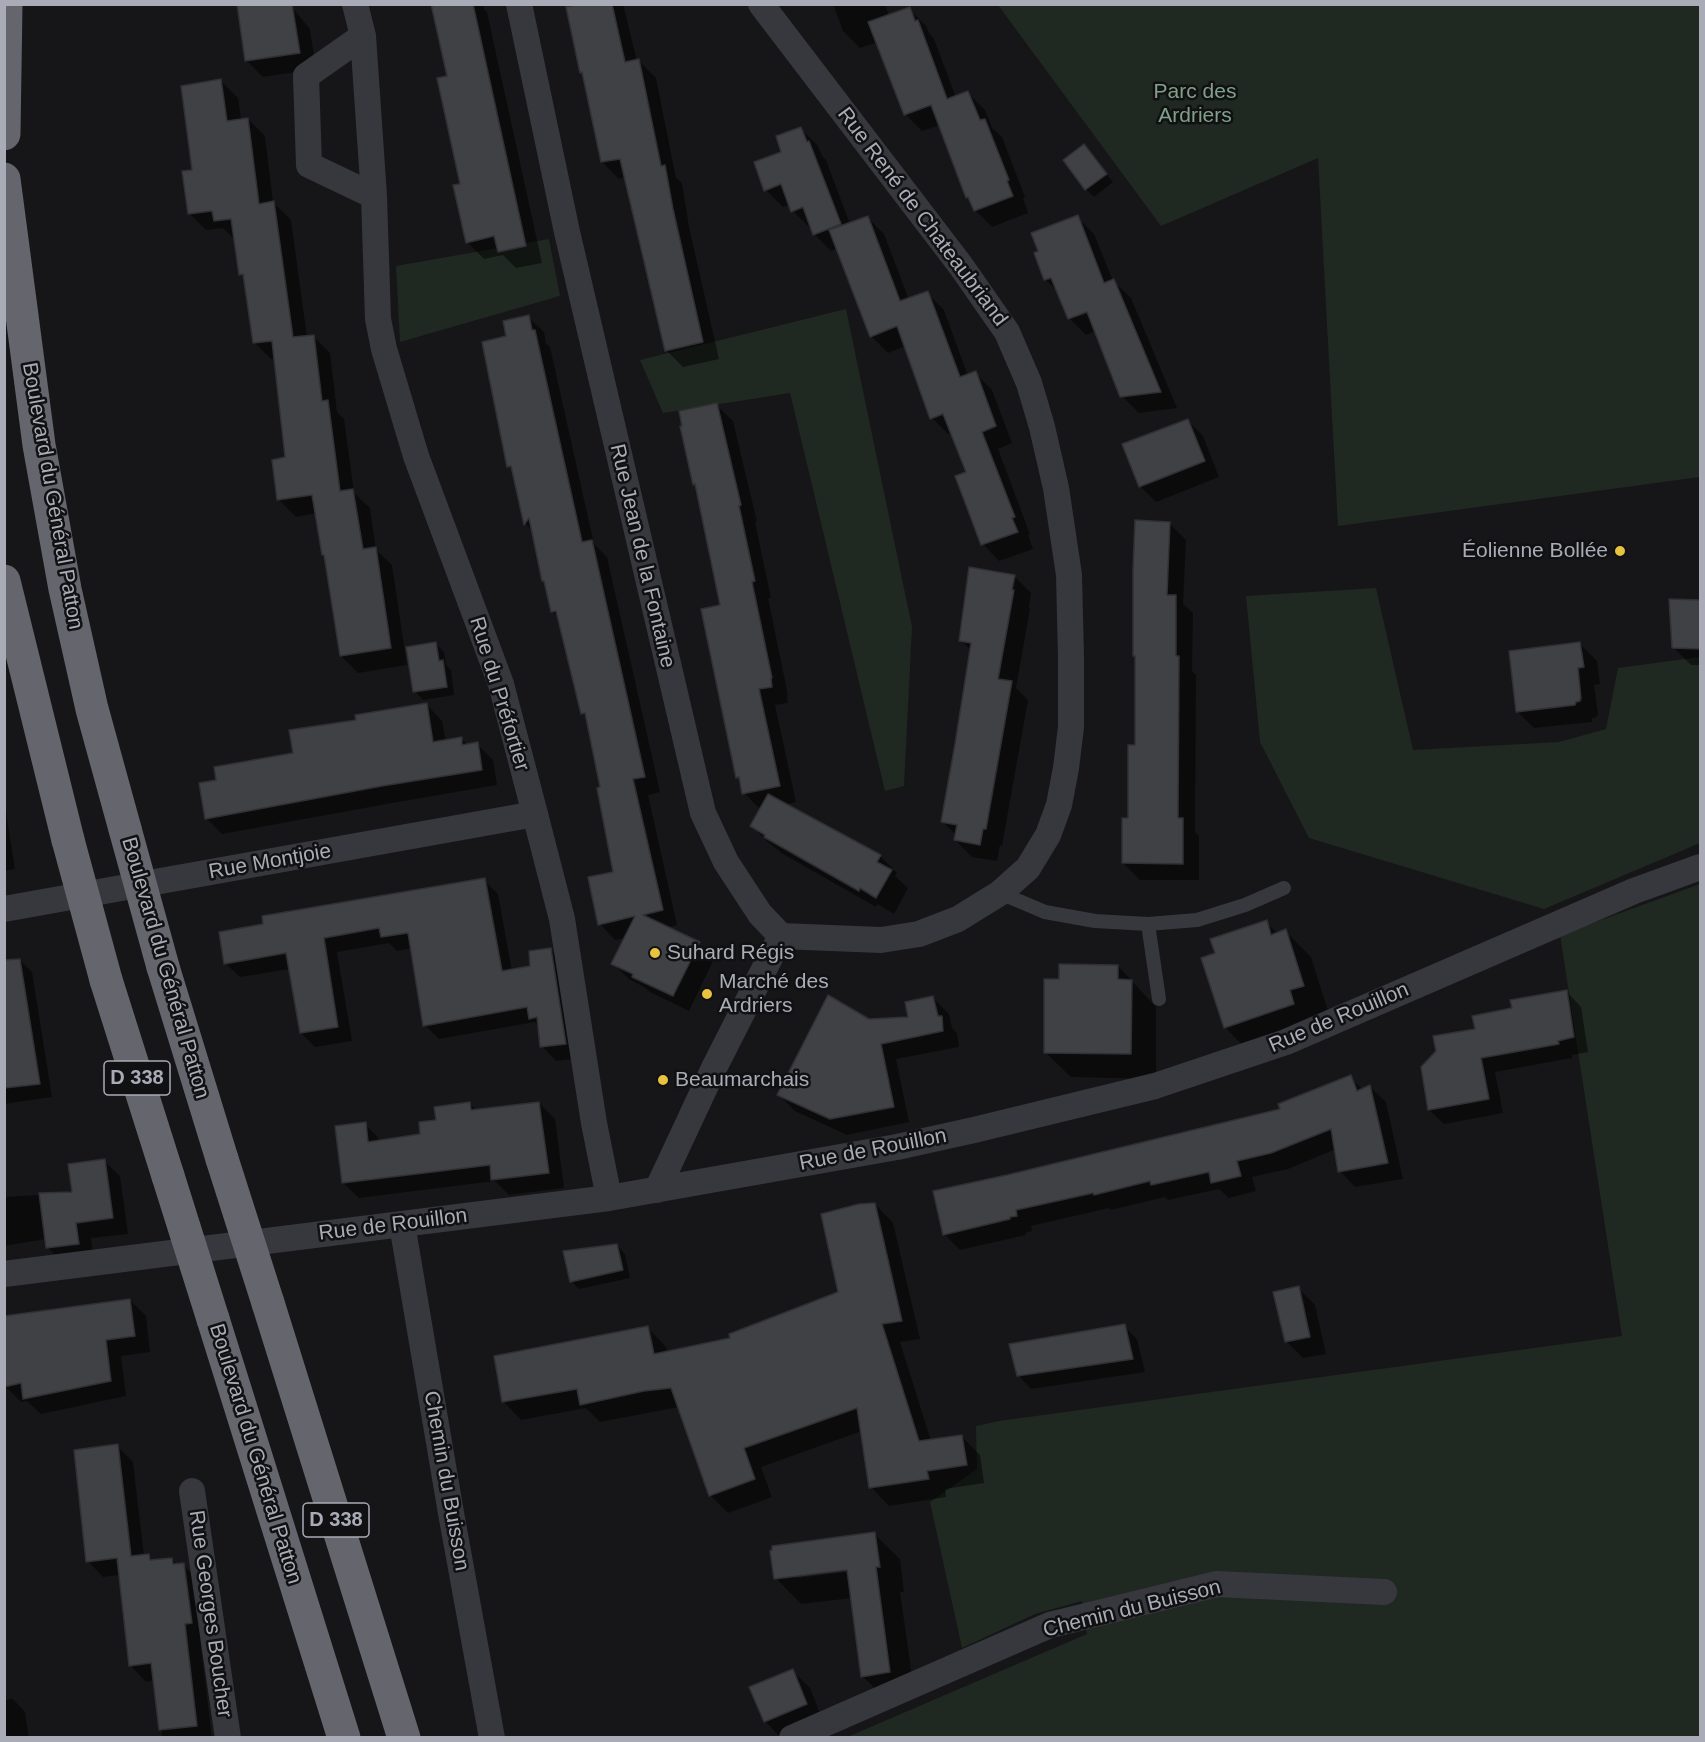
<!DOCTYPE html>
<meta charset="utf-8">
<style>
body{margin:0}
#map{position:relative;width:1705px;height:1742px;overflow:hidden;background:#161618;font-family:Helvetica,sans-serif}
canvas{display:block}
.frame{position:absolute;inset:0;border:6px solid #a9acb7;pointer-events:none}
</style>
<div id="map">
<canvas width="1705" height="1742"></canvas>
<div class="frame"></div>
</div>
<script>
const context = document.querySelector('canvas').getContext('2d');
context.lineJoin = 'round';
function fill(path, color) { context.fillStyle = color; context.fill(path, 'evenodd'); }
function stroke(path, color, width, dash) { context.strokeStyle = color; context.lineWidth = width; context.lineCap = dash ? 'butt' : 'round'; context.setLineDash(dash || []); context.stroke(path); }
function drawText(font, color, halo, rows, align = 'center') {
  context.font = font + ' Helvetica,sans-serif'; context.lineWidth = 5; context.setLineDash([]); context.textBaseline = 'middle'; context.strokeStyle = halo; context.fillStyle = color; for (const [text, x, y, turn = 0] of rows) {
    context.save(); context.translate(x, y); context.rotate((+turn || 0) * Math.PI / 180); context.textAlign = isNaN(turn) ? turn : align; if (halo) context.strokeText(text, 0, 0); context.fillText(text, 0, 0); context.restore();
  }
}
fill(new Path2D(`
 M998,5H1700V477L1338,526L1318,158L1161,226Z
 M549,239L560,296L400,342L396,266Z
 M846,309L912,627L904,786L885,791L790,393L663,413L640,360Z
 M1376,588L1413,750L1559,742L1606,729L1618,668L1700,657V843L1544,909L1309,838L1260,742L1246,596Z
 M1700,884V1737L845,1738L1087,1634L1082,1601L1035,1614L962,1648L930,1502L977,1469L976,1426L999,1421L1622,1336L1560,935Z`), '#202822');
fill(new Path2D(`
 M235,4H289L310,29L316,69L263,77L246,60L239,9Z
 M483,4L484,9L487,12L542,263L516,268L503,255L484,259L467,242L449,77L433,5Z
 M568,4H623L637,61H639L656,78L676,178L682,183L689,227L719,359L683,367L666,350L626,177L619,179L602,162L584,76L581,73Z
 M833,4H885L889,16L909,9L926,26L929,33L934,39L956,97L968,93L985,110L992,128L1002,137L1025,197L1023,198L1028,213L992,227L975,210L972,202L967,197L940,125L922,131L905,114L878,42L860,48L843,31Z
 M221,81L238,98L241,120L248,119L265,136L273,202L291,220L307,337L313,336L330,353L337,412L344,419L354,493L370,508L376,550L392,565L407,665L358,673L341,656L317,513L296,517L279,500L287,458L275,359H271L254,342L245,278L241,274L235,237H232L223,228L206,230L189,213L194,171Z
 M801,129L818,146L822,156L826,160L850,224L868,218L884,234L909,300L927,293L944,310L968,376L975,373L992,390L1012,443L998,449L1030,534L1028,535L1033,549L999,561L983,544L968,473L952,433L948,434L932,418L906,346L888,353L871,336L838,248L831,251L814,234L812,227L810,228L793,211L790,204L783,207L766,190L783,152Z
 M1084,146L1113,182L1094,197L1086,189Z
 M1077,217L1094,234L1113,281L1131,298L1177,408L1139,413L1122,396L1096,331L1086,335L1069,318L1058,292L1045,279Z
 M528,317L544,332L546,343L550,347L594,544L607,557L660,792L648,795L677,925L667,928L699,944L714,959L689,1011L650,992L644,987L629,979L613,964L626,938L615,940L600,924L614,873L602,788L587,718L582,713L559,618L552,611L546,583L544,581L533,532L526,524L514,471L509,466L508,338Z
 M716,405L733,421L757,522H755L771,598H768L788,695H787L788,703L775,705L796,802L785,805L880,856L897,873L895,876L908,888L894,914L877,904L876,907L783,854L769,843L752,826L761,810L744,793L741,780L738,777L722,606L697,486L695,484Z
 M1187,420L1203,436L1219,477L1156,502L1140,486Z
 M1169,523L1186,540L1183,604L1193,613L1192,671L1196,675L1195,832L1199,836V880H1140L1123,863L1129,819L1136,747Z
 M1014,576L1031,593L1029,607L1030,609L1016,688L1028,700L1002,846L1000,845L997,861L972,857L955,840L956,835L942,821L972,651L960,640Z
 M1700,602V665H1691L1674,648Z
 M436,644L444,652L446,665L451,670L454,695L423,700L415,691Z
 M1580,644L1597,661L1600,684L1594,685L1598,715L1596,716V718H1592V722L1534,728L1517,711Z
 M426,704L442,721L446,742L462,739L468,745L477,744L493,760L497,785L398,802L222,834L206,818L218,781L294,754L358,721Z
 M4,810L6,812L15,869L4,871Z
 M484,880L498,894L512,971L532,967L550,949L565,964L580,1058L556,1061L542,1046L539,1027L535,1022L439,1039L425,1025L412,948L397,951L389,943L337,952L352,1041L315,1047L301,1033L290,969L240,977L225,963Z
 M1266,922L1278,934L1285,931L1311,957L1328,1011L1314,1016L1319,1030L1250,1053L1225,1027L1217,954Z
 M19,959L32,972L52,1097L4,1104V961Z
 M1118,966L1156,1007V1079L1071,1077L1045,1052L1060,980Z
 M1567,992L1581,1007L1588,1052L1572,1055V1058L1495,1072L1503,1113L1444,1124L1429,1110L1477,1030L1514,1010Z
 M933,998L949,1014L952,1028L957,1033L959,1047L896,1059L909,1122L847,1135L795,1111L779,1095L868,1020L910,1019Z
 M1350,1077L1363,1090L1370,1087L1386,1102L1403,1179L1355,1187L1340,1171L1336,1149L1288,1169L1252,1177L1256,1191L1229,1198L1219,1189L1168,1200L1165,1197L1111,1210L1109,1208L1031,1226L1032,1231L1025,1233L1026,1235L960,1250L944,1234L1007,1176L1282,1110Z
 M539,1103L555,1119L564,1188L509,1195L495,1181L359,1198L343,1183L365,1124L381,1141L422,1135L470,1104L477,1111Z
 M104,1161L120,1176L128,1234L91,1238L94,1259L63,1263L47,1247L46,1239L4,1246V1197L73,1193Z
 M875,1204L893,1223L920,1339L900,1342L931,1441L961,1436L980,1455L984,1483L945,1489L946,1497L889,1506L871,1487L862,1431L761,1467L772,1497L728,1513L710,1495L679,1407L600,1422L586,1408L521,1420L503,1401L648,1328L666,1347L668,1353L732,1340L839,1293Z
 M617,1245L625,1254L630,1278L579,1289L571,1281Z
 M1298,1288L1315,1305L1326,1354L1303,1358L1286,1341Z
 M130,1300L146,1316L150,1352L121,1356L126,1396L41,1414L27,1401L21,1402L7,1388H4V1317Z
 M1124,1326L1137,1339L1145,1372L1031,1389L1018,1375Z
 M117,1446L133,1462L144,1556H148L154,1561L172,1559L178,1565H183L199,1581L207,1638L200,1639L212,1738H162L154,1680L146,1682L131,1666L120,1575L103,1577L88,1561Z
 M874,1534L900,1559L904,1592H900L915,1697L888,1701L862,1676L852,1598L801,1604L776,1578ZM854,1568V1571L797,1578V1575Z
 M793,1671L810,1688L823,1721L781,1738L765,1721Z
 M13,1699L25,1712L29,1738H4V1700Z`), '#0007');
const building = new Path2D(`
 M237,4H292L300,53L245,61Z
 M431,4H473L526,246L498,252L494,236L466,243L453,185L460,184L437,78L447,76Z
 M581,4H612L625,62L639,59L661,166L665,165L673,209L703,342L665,351L620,159L601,162L582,72L580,73L566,7Z
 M910,7L915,21L918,20L947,99L968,91L980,120L985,119L1009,180L1007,181L1013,196L974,211L968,197L966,198L931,105L904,115L868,22Z
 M221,79L227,121L248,118L259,204L274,201L293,337L314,335L322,401L328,400L340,491L353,489L363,549L376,547L391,648L340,656L324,555H322L312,495L277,500L272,460L285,457L272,341L253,343L243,274L239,275L231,219L214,221L212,211L188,214L182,171L192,170L181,86Z
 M801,127L807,142L809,141L841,224L813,235L803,207L791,212L781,184L764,191L754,162L781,152L776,136Z
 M1084,144L1107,174L1085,190L1063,160Z
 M1078,215L1104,283L1114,279L1161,392L1120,397L1087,312L1068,319L1051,278L1044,280L1034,253L1038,251L1031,233Z
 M868,216L900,301L928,291L960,377L976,371L996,426L982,432L1015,517L1012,518L1018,532L981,545L955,476L966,472L943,414L930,419L897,326L870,337L829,230Z
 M529,315L532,330H535L582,542L592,540L645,777L633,779L663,910L643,915L700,942L673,996L632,977L633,974L611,964L635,916L598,925L588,877L613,872L597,788L600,787L585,713L581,714L556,611L551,612L544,581H542L529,518L524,525L511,466L507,467L482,342L506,336L503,321Z
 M717,403L741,505L739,506L755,581L752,582L772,678H771L772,687L759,689L780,786L742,794L739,777L736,778L701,609L720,605L695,484L693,485L680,426H682L679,411Z
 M1188,419L1205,461L1139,487L1122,444Z
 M1135,520L1170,522L1167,595H1176V656H1179L1178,818H1183V864L1122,863V818H1128V745H1135V656H1133V570Z
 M969,567L1015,575L1012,590H1014L998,679L1012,681L986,829H983L980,845L954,840L957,825L941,822L955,744L971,643L959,641Z
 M1669,599L1701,600V649L1672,648Z
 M436,642L439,661L443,660L447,687L413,692L406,647Z
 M1580,642L1584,667L1578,668L1581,699H1580V701L1576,702L1575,705L1516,712L1509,651Z
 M427,703L433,742L462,737V745L478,742L482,770L382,786L205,819L199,783L216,780L214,767L293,753L289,730L356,720L355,715Z
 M768,794L881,855L877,862L892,870L876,898L860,888L859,891L764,837L765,835L750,826Z
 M485,878L502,971L530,966L529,951L551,948L566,1044L540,1047L537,1017L529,1019L527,1007L423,1026L408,933L381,937L379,928L324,938L338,1027L300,1033L286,953L224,964L219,932L263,924L262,916Z
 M1267,920L1271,935L1286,929L1304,986L1290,990L1294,1004L1224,1028L1201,958L1215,953L1210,939Z
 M20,959L40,1084L4,1088V960Z
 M1059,964L1118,965V979L1132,980L1131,1054L1044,1053V979H1059Z
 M1567,990L1574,1037L1558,1041L1559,1044L1481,1058L1489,1099L1428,1110L1421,1067L1436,1051L1433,1036L1475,1029L1472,1016L1512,1008L1510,1000Z
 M828,995L869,1019L908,1017L905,1002L933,996L938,1016H942L943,1031L881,1044L894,1107L830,1119L777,1095Z
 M1351,1075L1357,1091L1370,1085L1388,1163L1338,1172L1331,1129L1271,1153L1237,1161L1241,1176L1211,1183L1209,1172L1151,1185L1150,1181L1094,1195L1093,1193L1016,1210L1017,1216L1010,1217V1219L943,1235L933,1191L1007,1175L1280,1109L1278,1104Z
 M470,1102L471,1110L539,1102L549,1173L491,1180L490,1165L342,1183L335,1126L366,1122L368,1142L420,1134L419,1122L436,1120L434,1107Z
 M105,1159L113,1218L76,1223L79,1244L46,1248L39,1193L72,1192L68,1164Z
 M875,1203L902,1321L882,1324L919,1441L962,1435L967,1465L927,1471L929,1479L869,1488L857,1408L744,1448L755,1479L709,1496L671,1388L644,1391L580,1405L577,1389L502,1402L494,1356L648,1326L654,1354L730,1338L729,1334L838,1292L821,1214L859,1204Z
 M617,1244L623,1270L570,1282L563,1251Z
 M1299,1286L1310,1337L1285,1342L1273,1292Z
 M130,1299L135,1336L106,1340L111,1381L23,1399L21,1383L4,1387V1316Z
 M1125,1324L1133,1359L1017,1376L1009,1344Z
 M118,1444L131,1556L149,1554L150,1560L172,1558L173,1564L184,1563L192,1623L185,1624L197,1726L159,1730L151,1663L129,1666L117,1558L86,1562L74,1450Z
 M875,1532L880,1567H876L890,1672L861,1677L847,1570L774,1579L770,1551L772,1550V1546Z
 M793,1669L807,1704L764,1722L749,1687Z`);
fill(building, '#404145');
stroke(building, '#313034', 1.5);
stroke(new Path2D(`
 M1000,893L1045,912L1095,921L1148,924L1159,999
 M1148,924L1197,920L1245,905L1284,888`), '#37383d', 14);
stroke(new Path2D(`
 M355,4L363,36L374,196L378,319L384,349L416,456L501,684L535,814L562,919L594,1123L609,1198
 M519,4L567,232L703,813L726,862L760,914L781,936L881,940L919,934L958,919L1000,893L1028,868L1048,835L1059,805L1066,768L1071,727V657L1069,575L1056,488L1042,427L1029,383L1007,332L961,266L761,4
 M363,36L306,76L309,165L374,196
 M4,909L535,814
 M657,1190L714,1068L781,936
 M402,1224L451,1513L492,1738
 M4,1274L609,1198L897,1147L974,1130L1155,1086L1286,1042L1634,891L1700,867
 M192,1491L228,1738
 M792,1738L1050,1625L1217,1584L1384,1592`), '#37383d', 26);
stroke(new Path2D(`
 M4,134L6,4
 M4,179L39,445L65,589L92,709L125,829
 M4,581L68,840
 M163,967L222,1159
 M106,980L168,1176
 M268,1303L404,1738
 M213,1319L344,1738`), '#64656d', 33);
stroke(new Path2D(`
 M125,829L163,967
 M68,840L106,980
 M222,1159L268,1303
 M168,1176L213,1319`), '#64656d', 33);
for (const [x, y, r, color] of [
 [1620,551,6,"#e7c33f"],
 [655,953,6,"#e7c33f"],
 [707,994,6,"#e7c33f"],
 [663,1080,6,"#e7c33f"]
]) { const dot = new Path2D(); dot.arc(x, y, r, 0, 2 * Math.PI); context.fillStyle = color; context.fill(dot); stroke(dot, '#111113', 2); }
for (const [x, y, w] of [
 [137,1078,66],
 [336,1520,66]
]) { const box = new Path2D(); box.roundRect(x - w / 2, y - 17, w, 34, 4.5); context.fillStyle = '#111113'; context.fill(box); stroke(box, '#a9acb7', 1.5); }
drawText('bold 20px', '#a9acb7', null, [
 ["D 338",137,1078],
 ["D 338",336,1520]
]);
drawText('21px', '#81a187', '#111113', [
 ["Parc des",1195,92],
 ["Ardriers",1195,116]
]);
drawText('21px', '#a9acb7', '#111113', [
 ["Rue René de Chateaubriand",922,217,53],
 ["Boulevard du Général Patton",52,496,80],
 ["Rue Jean de la Fontaine",642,556,77],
 ["Rue du Préfortier",499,694,73],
 ["Rue Montjoie",270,862,-10],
 ["Boulevard du Général Patton",165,968,74],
 ["Rue de Rouillon",1339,1018,-23],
 ["Rue de Rouillon",873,1150,-11],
 ["Rue de Rouillon",393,1225,-7],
 ["Boulevard du Général Patton",255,1454,73],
 ["Chemin du Buisson",446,1481,80],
 ["Chemin du Buisson",1132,1609,-14],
 ["Rue Georges Boucher",210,1614,82]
]);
drawText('21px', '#a9acb7', '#111113', [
 ["Éolienne Bollée",1608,551,"right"],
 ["Suhard Régis",667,953],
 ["Marché des",719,982],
 ["Ardriers",719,1006],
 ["Beaumarchais",675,1080]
], 'left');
</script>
